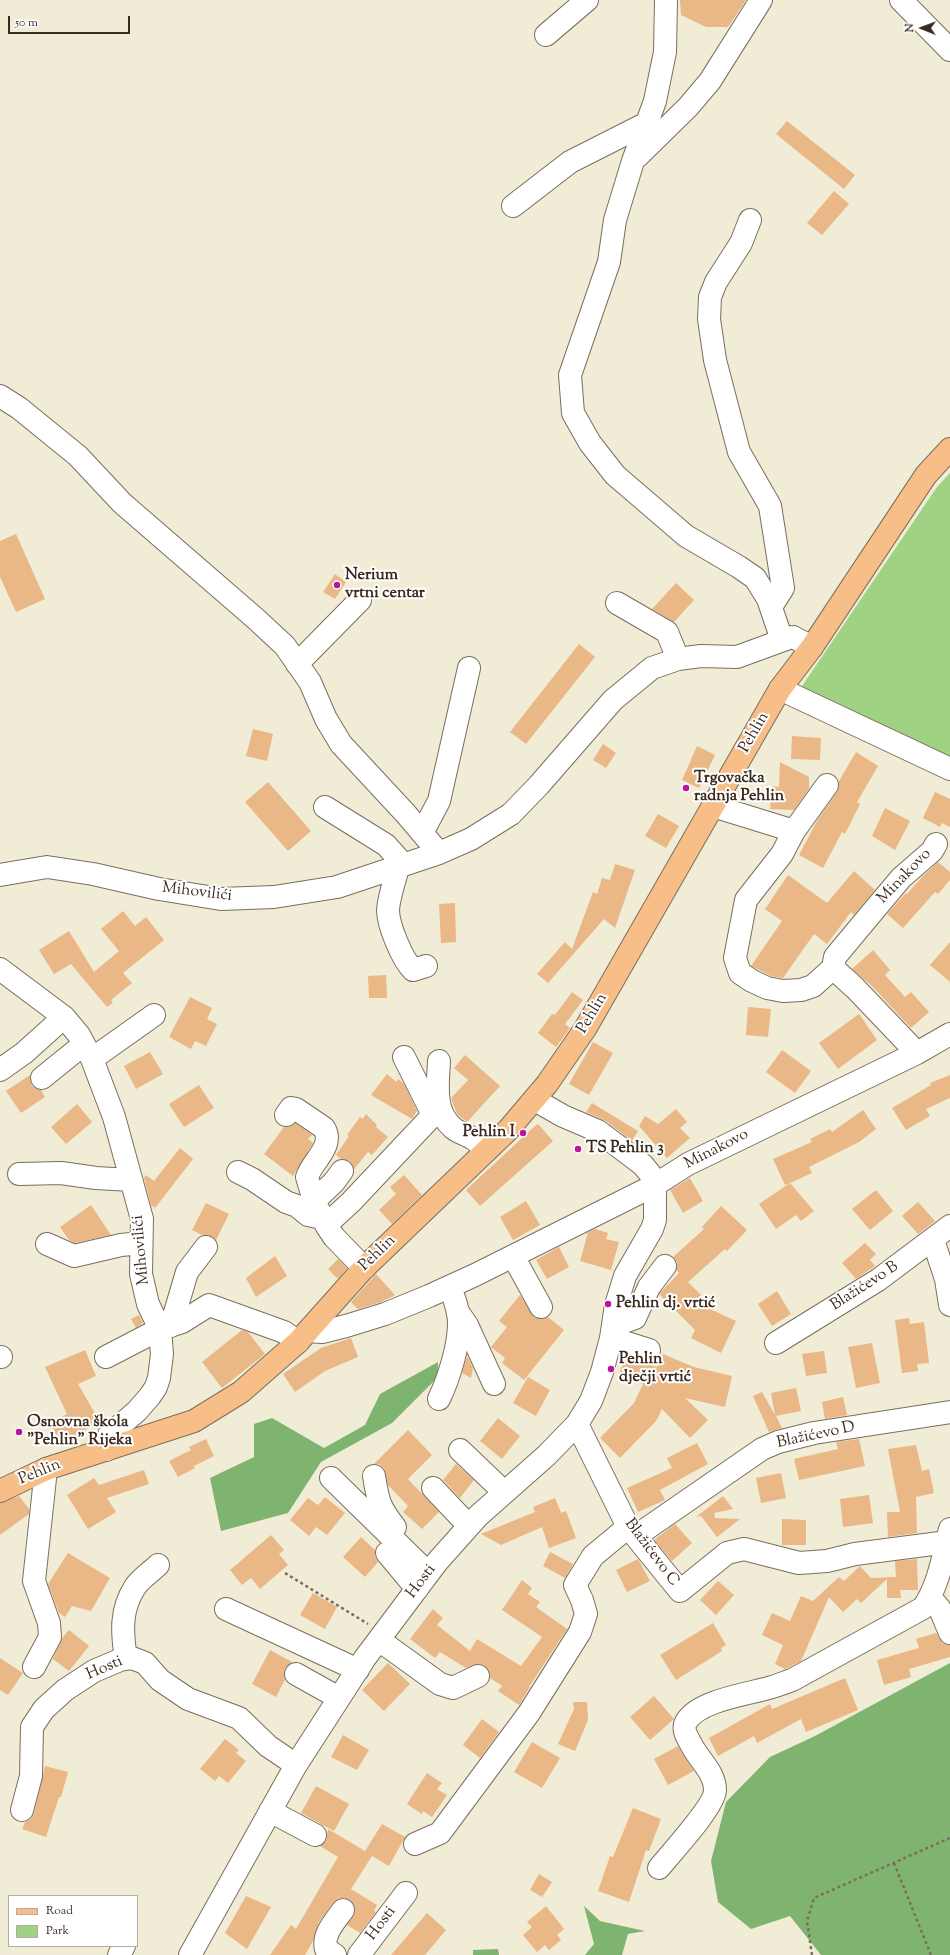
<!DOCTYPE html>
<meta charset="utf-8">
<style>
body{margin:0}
#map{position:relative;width:950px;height:1955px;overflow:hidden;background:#f1ecd5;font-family:"Sorts Mill Goudy",serif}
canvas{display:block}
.legend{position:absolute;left:8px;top:1895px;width:130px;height:52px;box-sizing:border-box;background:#fff;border:1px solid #b1aaa5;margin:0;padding:5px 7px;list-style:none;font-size:12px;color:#3b2a1e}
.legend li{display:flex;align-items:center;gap:8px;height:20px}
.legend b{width:20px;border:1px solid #b1aaa5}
.north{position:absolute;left:902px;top:8px;width:40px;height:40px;-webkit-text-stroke:3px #fff;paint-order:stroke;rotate:271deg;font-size:11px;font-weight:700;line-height:16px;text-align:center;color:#3b2a1e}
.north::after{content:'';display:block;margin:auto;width:14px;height:18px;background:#3b2a1e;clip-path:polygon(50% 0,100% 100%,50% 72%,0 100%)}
.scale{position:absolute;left:8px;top:16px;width:122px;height:18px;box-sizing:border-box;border:2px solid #3b2a1e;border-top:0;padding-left:5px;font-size:12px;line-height:14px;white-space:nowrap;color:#3b2a1e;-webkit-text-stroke:3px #fff;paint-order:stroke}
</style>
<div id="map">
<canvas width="950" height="1955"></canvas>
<ul class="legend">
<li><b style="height:5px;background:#f7be88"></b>Road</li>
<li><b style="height:11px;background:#9fd282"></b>Park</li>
</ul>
<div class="north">N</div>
<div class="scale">50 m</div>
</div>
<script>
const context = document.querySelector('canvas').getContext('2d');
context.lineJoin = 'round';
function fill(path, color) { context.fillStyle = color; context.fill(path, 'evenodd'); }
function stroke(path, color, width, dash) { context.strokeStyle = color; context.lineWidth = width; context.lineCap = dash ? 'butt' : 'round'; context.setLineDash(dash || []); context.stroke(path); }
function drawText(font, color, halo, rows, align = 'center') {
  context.font = font + ' "Sorts Mill Goudy",serif'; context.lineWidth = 4; context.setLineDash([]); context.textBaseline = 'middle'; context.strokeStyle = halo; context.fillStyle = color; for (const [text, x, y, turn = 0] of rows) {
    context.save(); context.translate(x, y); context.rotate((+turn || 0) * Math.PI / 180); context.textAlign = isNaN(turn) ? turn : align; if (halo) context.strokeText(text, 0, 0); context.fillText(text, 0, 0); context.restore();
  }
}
fill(new Path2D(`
 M950,473V762L798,692L937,487Z`), '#9fd282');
fill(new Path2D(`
 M438,1362V1377L392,1423L321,1462L288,1513L221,1531L210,1478L254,1457V1424L272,1418L324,1448L365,1425L380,1394Z
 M950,1663V1955H821L790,1916L751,1929L718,1902L711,1861L726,1802L770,1757L815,1736Z
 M584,1906L600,1921L645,1931L628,1934L622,1955H585L594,1944Z
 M498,1949L499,1955H473V1950Z`), '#7fb470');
fill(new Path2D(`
 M680,0H746L728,27H706L681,15Z
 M787,121L855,175L844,189L776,134Z
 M834,191L849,204L822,235L807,223Z
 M16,534L45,599L16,612L0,577V541Z
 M335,574L346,582L335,599L323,592Z
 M676,583L694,600L674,622L652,609Z
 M579,644L595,657L526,744L510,732Z
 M253,729L273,734L267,761L246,756Z
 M792,736L821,738L820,760L791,759Z
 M603,744L616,753L606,768L593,760Z
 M697,746L715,755L699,788L682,780Z
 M856,752L878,766L857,802L860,804L845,834L842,832L823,868L799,855L818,819L837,792L839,787V781Z
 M780,762L809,777V789L794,810L770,809L772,786L779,787Z
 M268,782L311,831L288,851L245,802Z
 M935,792L950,799V827L942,823L940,827L923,818Z
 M885,808L910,821L895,850L872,836Z
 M658,814L679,826L666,848L645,836Z
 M938,862L950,872V880L938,894L935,892L903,928L887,914L906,893L907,894L923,876Z
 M615,864L635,870L615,928L604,919L548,983L537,974L565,942L572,949L593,892L597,894L602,878L610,880Z
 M854,871L875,890L854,915L851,912L827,944L814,934L783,978L771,976L751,966L782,921L765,909L788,875L827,903Z
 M455,903L456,942L441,943L439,904Z
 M123,911L135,926L146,917L164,940L123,973L132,983L111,1000L113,1003L107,1007L71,964L54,974L39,950L69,931L94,972L119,951L101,929Z
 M950,942V982L930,965Z
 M873,950L890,970L885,975L905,997L911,992L929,1012L911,1028L872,986L852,969Z
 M386,975L387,998H369L368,976Z
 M572,992L583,1000L565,1024L570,1028L556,1047L538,1033L552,1014L555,1015Z
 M190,997L212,1008L207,1019L217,1024L206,1046L195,1041L191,1049L169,1037Z
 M748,1007L771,1009L768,1037L746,1035Z
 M859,1014L877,1040L838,1069L819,1043Z
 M593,1042L613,1053L589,1095L569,1084Z
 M782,1050L811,1071L795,1093L766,1072Z
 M150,1052L163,1074L136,1089L124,1066Z
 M465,1055L500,1086L467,1122L457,1114L451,1098L468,1080L454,1068Z
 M387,1074L396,1082L398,1079L404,1084L417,1111L412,1119L371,1095Z
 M30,1075L32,1086L41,1090L45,1097L21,1113L6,1091Z
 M950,1075V1098L926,1109L930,1116L906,1130L892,1108L931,1085L930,1083Z
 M199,1085L214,1108L184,1127L169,1104Z
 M592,1103L638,1131L632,1141L606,1121L586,1112Z
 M77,1104L92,1122L66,1144L51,1127Z
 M676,1109L687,1122L680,1128L690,1138L667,1158L639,1126L645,1116L658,1124Z
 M863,1110L876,1129L859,1142L809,1167L812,1173L790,1183L814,1211L801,1221L796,1215L776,1229L759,1204L790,1183L785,1185L773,1159L812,1142L810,1139L830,1129L832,1132Z
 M366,1114L377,1125L376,1127L388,1137L372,1155L368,1152L354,1169L350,1161L341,1159L336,1155L349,1136L347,1135L360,1117L363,1119Z
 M295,1123L312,1135L308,1139L313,1143L293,1176L264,1154L284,1127L291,1126Z
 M538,1124L553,1141L480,1206L466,1190L535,1126Z
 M180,1148L193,1159L155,1208L151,1205L144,1178L146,1175L154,1181Z
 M404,1175L422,1195L392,1224L379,1210L396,1194L390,1187Z
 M690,1178L703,1201L683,1213L670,1190Z
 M876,1190L893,1211L870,1230L852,1209Z
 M526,1201L540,1225L513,1240L500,1217Z
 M918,1202L935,1221L918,1234L902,1216Z
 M206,1203L229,1214L216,1240L213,1237L208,1235H202L192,1230Z
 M91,1205L111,1235L75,1243L69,1240L60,1227Z
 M721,1206L747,1230L727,1251L725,1249L688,1282L701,1295L695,1302L736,1321L721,1353L691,1338L695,1330L659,1294L679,1273L676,1270L677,1262L673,1257L704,1229L702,1227Z
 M595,1229L608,1233L606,1239L619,1242L611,1270L580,1261L588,1232Z
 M865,1243L876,1254L870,1260L875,1266L856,1279L842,1263Z
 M559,1247L569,1267L547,1279L536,1260Z
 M275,1256L287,1276L256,1297L246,1278Z
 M338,1259L347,1268L338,1279L328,1269Z
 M376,1274L395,1295L381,1302L358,1309L351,1302Z
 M777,1291L791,1314L772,1326L758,1304Z
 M520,1295L534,1317L541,1319L548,1317L564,1330L524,1380L502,1363L505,1358L491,1347L507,1327L499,1321Z
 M139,1315L143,1323L136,1328L131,1319Z
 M909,1318L910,1324L924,1322L929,1363L917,1364L918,1371L902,1373L895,1320Z
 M242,1330L248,1332L265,1354L222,1388L202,1362Z
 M351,1338L358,1357L325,1371L295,1392L283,1374L321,1348Z
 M872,1343L880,1383L856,1388L848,1347Z
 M85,1350L96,1376L78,1384L100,1422L78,1434L80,1436L63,1446L50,1424L67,1414L45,1367Z
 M824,1351L827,1373L806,1376L802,1354Z
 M663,1354L694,1367L732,1376L725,1407L685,1398L708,1420L690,1438L662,1409L656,1421L620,1458L600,1438L634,1403L643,1384L619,1374L626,1356L657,1367Z
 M467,1356L473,1368L471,1378L462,1373Z
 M528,1377L550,1390L536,1416L513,1403Z
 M796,1388L801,1411L776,1416L782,1428L769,1432L753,1396L762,1392L775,1415L771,1393Z
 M843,1397L847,1415L825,1419L822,1402Z
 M498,1418L520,1436L502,1459L480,1441Z
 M408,1430L432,1455L408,1479L439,1512L422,1529L403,1512L408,1506L388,1485L384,1468L379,1464H374Z
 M206,1439L214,1456L194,1466L195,1468L178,1477L169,1461L191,1450L189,1447Z
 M859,1439L865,1466L799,1480L794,1459L838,1449L836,1442Z
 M697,1443L708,1464L660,1490L665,1500L638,1512L627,1488L672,1468L667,1458Z
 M916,1445L922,1471L929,1469L934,1493L916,1497L917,1533L888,1537L887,1512H900L888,1449Z
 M456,1464L474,1480L460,1498L443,1480Z
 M144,1470L149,1484L107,1498L116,1512L88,1529L67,1495L94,1478L99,1485Z
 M781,1473L786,1498L761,1503L756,1478Z
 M869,1495L873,1523L843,1527L840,1499Z
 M19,1496L29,1509V1514L0,1535V1503Z
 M723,1496L733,1509L714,1513L715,1518L740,1519L717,1537L701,1516L696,1517Z
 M325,1497L345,1513L327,1535L316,1527L309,1536L290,1520L308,1498L318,1505Z
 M555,1498L561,1513L566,1511L576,1538L549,1548L542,1527L501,1545L481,1534L535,1512L533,1507Z
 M782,1519L806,1520V1545H782Z
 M675,1524L692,1543L672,1561L654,1540Z
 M271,1535L284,1550L279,1554L288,1565L260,1589L251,1578L242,1585L230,1570Z
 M361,1537L375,1550V1556L378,1562L365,1577L343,1557Z
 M550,1552L573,1564L565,1578L543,1566Z
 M68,1553L110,1578L91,1611L72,1606L65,1617L59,1613L48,1584Z
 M638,1559L650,1581L627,1592L616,1570Z
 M917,1559L918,1590H900L901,1598H887V1579L861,1603L857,1599L843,1612L829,1597L801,1661L785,1669L775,1664L783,1645L762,1635L772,1613L790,1621L801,1596L813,1601L839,1577L844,1581L860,1566L871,1578L896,1577L895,1561Z
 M522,1580L532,1588L528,1594L540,1602L536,1607L567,1629L529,1687H530L519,1705L498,1691L502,1686L490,1678L489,1671L485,1666L479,1664L466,1668L440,1652L435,1658L410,1639L433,1609L443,1618L437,1625L470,1651L477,1639L521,1666L542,1637L502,1610Z
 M718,1581L734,1595L716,1615L700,1600Z
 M313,1593L337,1607L325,1629L300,1615Z
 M713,1623L726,1645L721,1648L722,1651L676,1680L660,1655Z
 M69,1630L89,1646L69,1671L53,1659L62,1638Z
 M936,1633L942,1643L950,1645V1657L909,1669L911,1677L884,1685L877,1660L919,1648L916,1639Z
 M270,1650L292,1662L285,1668L284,1675L285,1680L276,1697L252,1684Z
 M0,1658L23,1673L8,1695L0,1690Z
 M388,1663L410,1684L384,1711L362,1690Z
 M845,1678L858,1710L806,1732L801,1719L757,1743L754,1736L718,1756L709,1738L770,1704L772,1709Z
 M654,1696L674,1719L650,1740L630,1717Z
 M573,1702H587L588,1720L575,1751L558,1744L574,1709Z
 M482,1719L499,1732L480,1758L463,1745Z
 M343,1735L369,1750L357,1770L331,1757Z
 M225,1739L239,1750L236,1753L246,1761L228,1783L219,1776L215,1781L200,1769Z
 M532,1742L560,1758L542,1788L514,1772Z
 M678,1746L694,1771L668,1785L654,1759Z
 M45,1766L68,1772L61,1797H59L46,1837L22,1829L25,1822L31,1819L34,1813Z
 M427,1773L442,1783L437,1789L447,1795L432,1817L423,1811L422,1814L407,1804Z
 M316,1786L349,1804L334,1831L301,1813Z
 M633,1808L661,1819L649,1851L646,1850L629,1902L598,1891L610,1856L613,1857Z
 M382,1824L405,1837L389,1866L372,1856L351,1889L377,1905L374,1911L376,1912L360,1933L347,1925L355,1912L354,1905L350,1900L344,1898H338L333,1903L319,1922L313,1941L305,1955H270L291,1925L296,1929L338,1857L320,1846L326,1841L328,1829L365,1851Z
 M539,1874L552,1882L542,1897L530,1890Z
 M246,1896L271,1907L247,1949L225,1933Z
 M546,1906L564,1929L557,1935L561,1940L549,1950L545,1945L537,1952L523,1935L532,1927L527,1922Z
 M427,1913L446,1930L425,1955H391Z`), '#eab786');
const minor = new Path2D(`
 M666,0L665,52L655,101L633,161L615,220L609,262L570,375L573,413L590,443L615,475L686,536L739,567L755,578L768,599L782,640
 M901,0L950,50
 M546,35L587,0
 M638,156L688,107L710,81L761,0
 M513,206L570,162L647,123
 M750,220L741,243L716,282L710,297L709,319L715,360L739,452L770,506L783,588L771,607
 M0,396L19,408L78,456L122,503L256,619L285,646L310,682L326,719L341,744L406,814L439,853
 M617,603L667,632L678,659
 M297,664L360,600
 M780,689L950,769
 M713,806L794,831L782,854L746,900L735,958L740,973L752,981L767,988L783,991L801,990L813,986L833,968L855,988L917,1053
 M325,807L386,845L404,865
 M794,831L827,785
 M422,833L439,801L469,668
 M398,867C395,881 389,895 388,910C388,925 402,959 413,970L426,966
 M0,875L47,867L93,874L159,889L221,899L274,897L337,887L439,853L471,839L511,814L539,785L613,700L652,668L678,659L701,656L737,657L789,638L793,637L812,647
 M833,968L835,957L870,915L901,878L932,851L936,844
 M0,969L64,1017L79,1035L92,1059L114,1117L142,1219L141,1274L148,1304L160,1329L162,1354L159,1378L156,1387L150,1396L137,1411L109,1435L106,1450
 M92,1059L154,1015
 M439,1061C438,1084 433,1111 453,1128C459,1133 468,1135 475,1140C479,1143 482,1148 486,1151
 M0,1070L24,1053L64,1017
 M42,1078L84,1044
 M286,1115L291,1108L296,1109L324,1128C335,1146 312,1161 307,1177L314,1201L326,1225
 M238,1172L252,1179L286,1202L297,1206L308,1215L322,1218
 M19,1174L61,1173L96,1178L131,1180
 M314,1201L334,1182L342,1171
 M933,1240L946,1279L950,1305
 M47,1244L74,1256L121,1245L141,1243
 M513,1256L541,1307
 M364,1268L334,1237L326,1225L351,1202L433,1115L404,1057
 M458,1312L467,1325L494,1384
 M171,1326L187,1272L206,1247
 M613,1326L635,1318L649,1287L665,1266
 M308,1331L322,1332L346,1326L385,1314L429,1296L475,1275L655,1185L688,1164L917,1053L950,1034
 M611,1338L649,1350
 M776,1343L878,1280L950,1226
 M0,1357H1
 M106,1357L160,1329L182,1322L209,1305L284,1332L298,1342
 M439,1399C449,1378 459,1346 459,1323C459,1310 454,1298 450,1287
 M577,1424L628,1527L680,1591L727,1553L744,1549L799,1563L827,1561L855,1554L940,1543L950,1539
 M460,1450L504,1492
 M374,1476C378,1501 379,1507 395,1527
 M331,1478L428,1573
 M433,1488L469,1526
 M636,1536L762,1449L778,1442L814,1433L950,1412
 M387,1553L417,1589
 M930,1597L940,1609L950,1633
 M226,1609L358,1670
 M379,1640L440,1684L453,1688L478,1676
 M126,1659C122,1633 120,1610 135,1587C140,1579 151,1572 158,1565
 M34,1667L50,1637L49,1623L34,1581L46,1469
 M296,1674L339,1698
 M22,1810L31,1776L32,1727L44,1709L65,1690L94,1671L120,1660L132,1658L145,1663L160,1680L188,1699L239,1718L268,1746L296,1765
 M270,1811L315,1835
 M415,1844L440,1833L529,1713L580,1632L586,1614L582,1600L575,1585L593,1556L628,1527
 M659,1868C671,1853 715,1806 715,1790C715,1772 698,1759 691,1744C687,1737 682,1729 686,1722C698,1700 750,1694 772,1687C779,1685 786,1682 792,1680L923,1608C939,1585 943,1556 950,1529
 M119,1955L124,1946
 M190,1955L296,1765L365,1658L437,1562L478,1516L547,1455L577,1424L591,1401L602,1372L611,1338L616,1305L625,1276L652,1229L655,1220V1185L651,1175L643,1165L598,1131L563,1116L535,1100
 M335,1955L326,1949C322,1935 335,1921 343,1910
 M359,1955L406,1893`);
const major = new Path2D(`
 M0,1491L46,1469L194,1421L241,1392L298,1342L364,1268L508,1130L547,1084L585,1029L780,689L812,647L926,475L950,449`);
stroke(minor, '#7b6e5e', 24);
stroke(major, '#7b6e5e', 24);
stroke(new Path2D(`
 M285,1573L368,1624
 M894,1863L931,1955
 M812,1955L807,1921L814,1898L950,1838`), '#7b6e5e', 2.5, [3, 3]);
stroke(minor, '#fff', 22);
stroke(major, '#f7be88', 22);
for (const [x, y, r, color] of [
 [337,585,4,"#b5179e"],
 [686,788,4,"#b5179e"],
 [523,1133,4,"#b5179e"],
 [578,1149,4,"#b5179e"],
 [608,1304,4,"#b5179e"],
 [611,1369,4,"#b5179e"],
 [19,1432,4,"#b5179e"]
]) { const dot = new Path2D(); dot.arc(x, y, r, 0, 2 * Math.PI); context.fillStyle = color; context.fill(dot); stroke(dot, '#fff', 1.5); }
drawText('bold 16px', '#3b2a1e', '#fff', [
 ["Nerium",345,576],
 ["vrtni centar",345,594],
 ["Trgovačka",694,779],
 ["radnja Pehlin",694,797],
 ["Pehlin I",515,1133,"right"],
 ["TS Pehlin 3",586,1149],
 ["Pehlin dj. vrtić",616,1304],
 ["Pehlin",619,1360],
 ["dječji vrtić",619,1378],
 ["Osnovna škola",27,1423],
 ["\"Pehlin\" Rijeka",27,1441]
], 'left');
drawText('16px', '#3b2a1e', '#fff', [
 ["Pehlin",755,733,-60],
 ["Minakovo",905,877,-46],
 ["Mihovilići",197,893,7],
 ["Pehlin",593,1014,-59],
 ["Minakovo",717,1150,-27],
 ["Mihovilići",142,1250,-95],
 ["Pehlin",378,1254,-44],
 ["Blažićevo B",865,1287,-33],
 ["Blažićevo D",816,1436,-12],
 ["Pehlin",40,1473,-22],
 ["Blažićevo C",651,1553,53],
 ["Hosti",422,1582,-53],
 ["Hosti",105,1669,-24],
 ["Hosti",382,1924,-53]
]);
</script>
